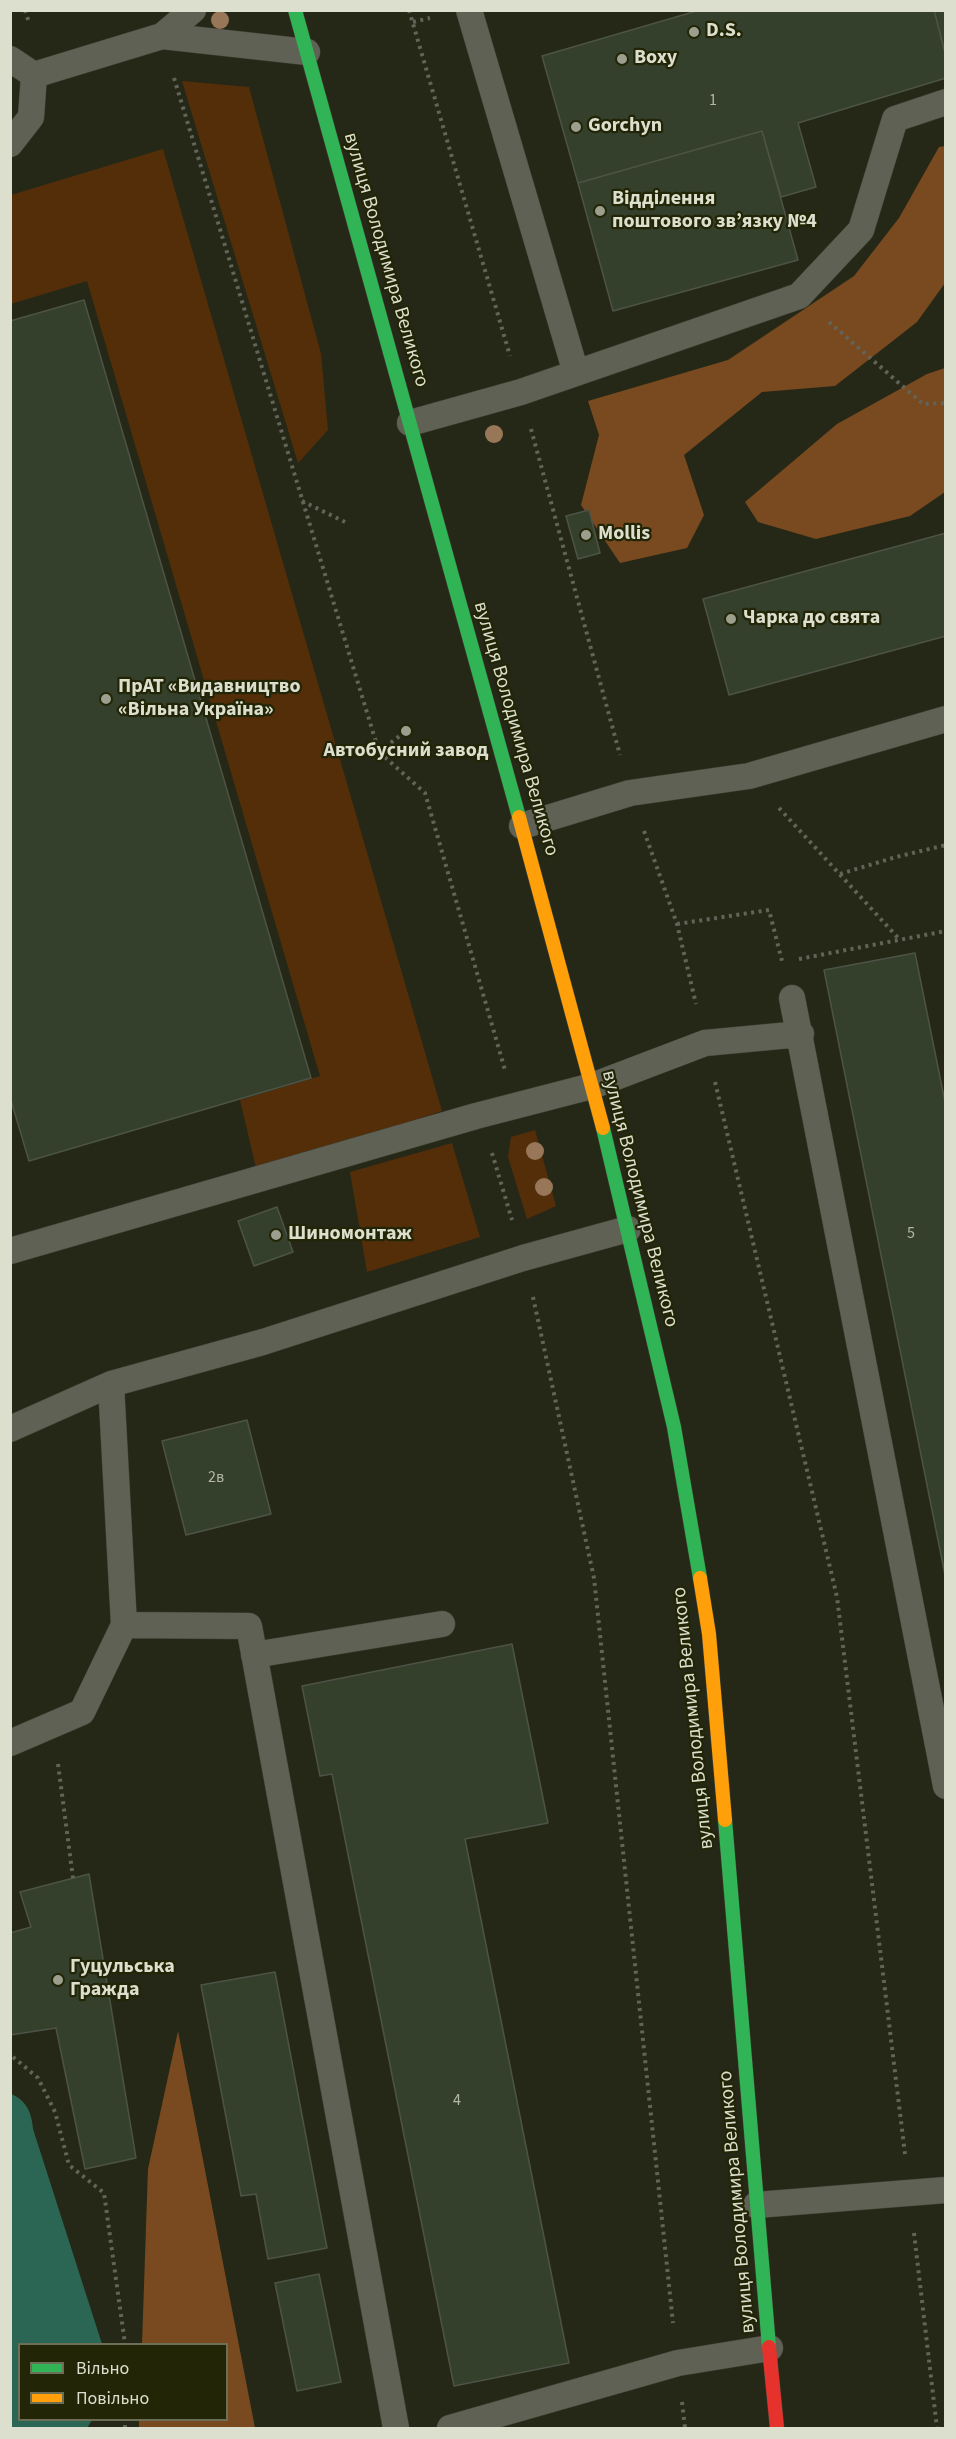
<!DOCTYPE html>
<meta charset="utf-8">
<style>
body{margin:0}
#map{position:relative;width:956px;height:2439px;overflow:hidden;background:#262817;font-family:"Source Sans 3",sans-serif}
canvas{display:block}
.frame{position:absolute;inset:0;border:12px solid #dcdfcd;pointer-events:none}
.legend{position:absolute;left:18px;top:2343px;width:210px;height:78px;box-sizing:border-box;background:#222506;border:2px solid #6c6f56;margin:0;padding:8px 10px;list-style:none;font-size:18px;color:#dcdfcd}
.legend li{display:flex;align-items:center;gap:12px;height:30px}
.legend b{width:30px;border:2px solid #6c6f56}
</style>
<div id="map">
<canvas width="956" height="2439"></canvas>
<div class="frame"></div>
<ul class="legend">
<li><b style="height:8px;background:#30b455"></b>Вільно</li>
<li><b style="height:8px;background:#ff9f0a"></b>Повільно</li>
</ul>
</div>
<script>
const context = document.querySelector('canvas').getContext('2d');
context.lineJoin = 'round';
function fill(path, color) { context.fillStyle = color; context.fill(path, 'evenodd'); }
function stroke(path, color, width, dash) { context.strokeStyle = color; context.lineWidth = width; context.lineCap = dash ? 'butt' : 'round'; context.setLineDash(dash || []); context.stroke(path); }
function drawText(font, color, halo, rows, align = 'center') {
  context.font = font + ' "Source Sans 3",sans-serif'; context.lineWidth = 4.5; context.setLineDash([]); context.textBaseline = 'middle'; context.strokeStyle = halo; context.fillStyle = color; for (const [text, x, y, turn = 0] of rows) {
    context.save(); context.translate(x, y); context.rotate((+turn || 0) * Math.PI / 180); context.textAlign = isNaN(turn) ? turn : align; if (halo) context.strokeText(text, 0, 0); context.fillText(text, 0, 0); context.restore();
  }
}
fill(new Path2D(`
 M182,81L249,87L321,354L328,430L298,463Z
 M163,149L442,1111L257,1172L240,1100L320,1076L87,281L11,304V195Z
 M535,1130L556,1206L527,1219L508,1157L511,1137Z
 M452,1143L480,1237L367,1272L350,1172Z`), '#532e09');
fill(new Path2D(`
 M945,146V283L917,322L835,386L762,392L684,455L704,515L687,548L620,563L581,505L599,435L588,401L728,360L854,276L899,218L939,147Z
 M945,368V492L910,516L816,539L758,522L745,502L837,424L927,374Z
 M178,2031L255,2428H139V2420H226V2344H142L148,2169Z`), '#794a20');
fill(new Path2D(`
 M11,2094C26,2100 32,2113 33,2129L102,2344H20V2420H92L87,2428H11Z`), '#2b6553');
const building = new Path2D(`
 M700,10H934L946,57V78L798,123L816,187L781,197L762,131L578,183L542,56Z
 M934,10H946V57Z
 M762,131L798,260L613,311L578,183Z
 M84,300L311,1078L29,1161L10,1097V321Z
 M589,510L600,553L578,559L566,516Z
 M946,533V636L729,695L703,599Z
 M915,953L946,1107V1580L824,970Z
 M277,1207L293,1252L254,1266L238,1221Z
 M247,1420L271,1514L186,1535L162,1441Z
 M512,1644L548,1823L465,1839L569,2363L454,2386L332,1774L320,1776L302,1686Z
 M89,1874L136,2158L85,2169L56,2028L10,2035V1933L31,1927L20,1892Z
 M275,1972L327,2248L268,2259L256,2194L241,2196L201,1985Z
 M319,2274L341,2382L297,2391L275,2283Z`);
fill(building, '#34402c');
stroke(building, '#4d5346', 1.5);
const lane = new Path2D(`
 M469,10L576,373
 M162,36L307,52
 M10,59L34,75L162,36L193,10
 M10,144L31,117L34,75
 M410,423L521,392L799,296L861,230L895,119L946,102
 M522,826L630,793L749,776L946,719
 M792,998L946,1786
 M10,1251L476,1116L592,1086L705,1043L801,1034
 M10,1429L111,1384
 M124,1625L249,1626L396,2428
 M254,1655L442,1624
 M10,1743L82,1712L124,1625L111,1384L263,1342L523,1258L628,1229
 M756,2205L946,2190
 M450,2428L678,2363L770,2348`);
const fast = new Path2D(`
 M295,10L519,817
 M603,1128L674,1427L700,1578
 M725,1820L769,2347`);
const slow = new Path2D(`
 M519,817L603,1128
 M700,1578L709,1634L725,1820`);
const jam = new Path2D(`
 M769,2347L777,2428`);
stroke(lane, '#404234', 27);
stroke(fast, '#404234', 15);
stroke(slow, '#404234', 15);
stroke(jam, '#404234', 15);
stroke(new Path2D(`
 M25,10L29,23
 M409,10L510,356
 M413,22L430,18
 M174,78L379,752L425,793L505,1070
 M829,322L923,404L946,403
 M531,429L620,755
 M302,501L345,522
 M379,752L406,731
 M779,808L900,940
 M644,831L677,924L696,1004
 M840,874L896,857L946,845
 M677,924L769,910L782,961
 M799,959L946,931
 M715,1082L837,1597L905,2154
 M492,1153L512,1220
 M533,1297L594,1578L673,2323
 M58,1764L73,1878
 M13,2057L38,2078L55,2112L69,2165L104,2193L125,2344
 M914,2233L937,2428
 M682,2402L685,2428
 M125,2428V2420`), '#636459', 4, [3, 4.5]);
stroke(lane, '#606155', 26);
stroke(fast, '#30b455', 14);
stroke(slow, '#ff9f0a', 14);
stroke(jam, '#e5322d', 14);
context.fillStyle = '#977758';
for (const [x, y] of [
 [220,20],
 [494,434],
 [535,1151],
 [544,1187]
]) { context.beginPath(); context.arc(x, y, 9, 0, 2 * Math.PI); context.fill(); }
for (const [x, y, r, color] of [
 [694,32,6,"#9c9f8d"],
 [622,59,6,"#9c9f8d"],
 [576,127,6,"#9c9f8d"],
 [600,211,6,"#9c9f8d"],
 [586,535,6,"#9c9f8d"],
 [731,619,6,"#9c9f8d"],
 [106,699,6,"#9c9f8d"],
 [406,731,6,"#9c9f8d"],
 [276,1235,6,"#9c9f8d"],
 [58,1980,6,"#9c9f8d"]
]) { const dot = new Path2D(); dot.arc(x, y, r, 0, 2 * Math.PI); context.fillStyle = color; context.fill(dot); stroke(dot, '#222506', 2); }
drawText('16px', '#b2b7a5', null, [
 ["1",713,101],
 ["5",911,1234],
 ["2в",216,1478],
 ["4",457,2101]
]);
drawText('bold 20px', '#dcdfcd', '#222506', [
 ["D.S.",706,32],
 ["Boxy",634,59],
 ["Gorchyn",588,127],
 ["Відділення",612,200],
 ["поштового зв’язку №4",612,223],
 ["Mollis",598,535],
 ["Чарка до свята",743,619],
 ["ПрАТ «Видавництво",118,688],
 ["«Вільна Україна»",118,711],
 ["Автобусний завод",406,752,"center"],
 ["Шиномонтаж",288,1235],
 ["Гуцульська",70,1968],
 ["Гражда",70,1991]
], 'left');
drawText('20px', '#dcdfcd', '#222506', [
 ["вулиця Володимира Великого",385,260,74],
 ["вулиця Володимира Великого",515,729,74],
 ["вулиця Володимира Великого",639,1199,76],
 ["вулиця Володимира Великого",694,1718,-96],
 ["вулиця Володимира Великого",738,2202,-95]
]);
</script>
